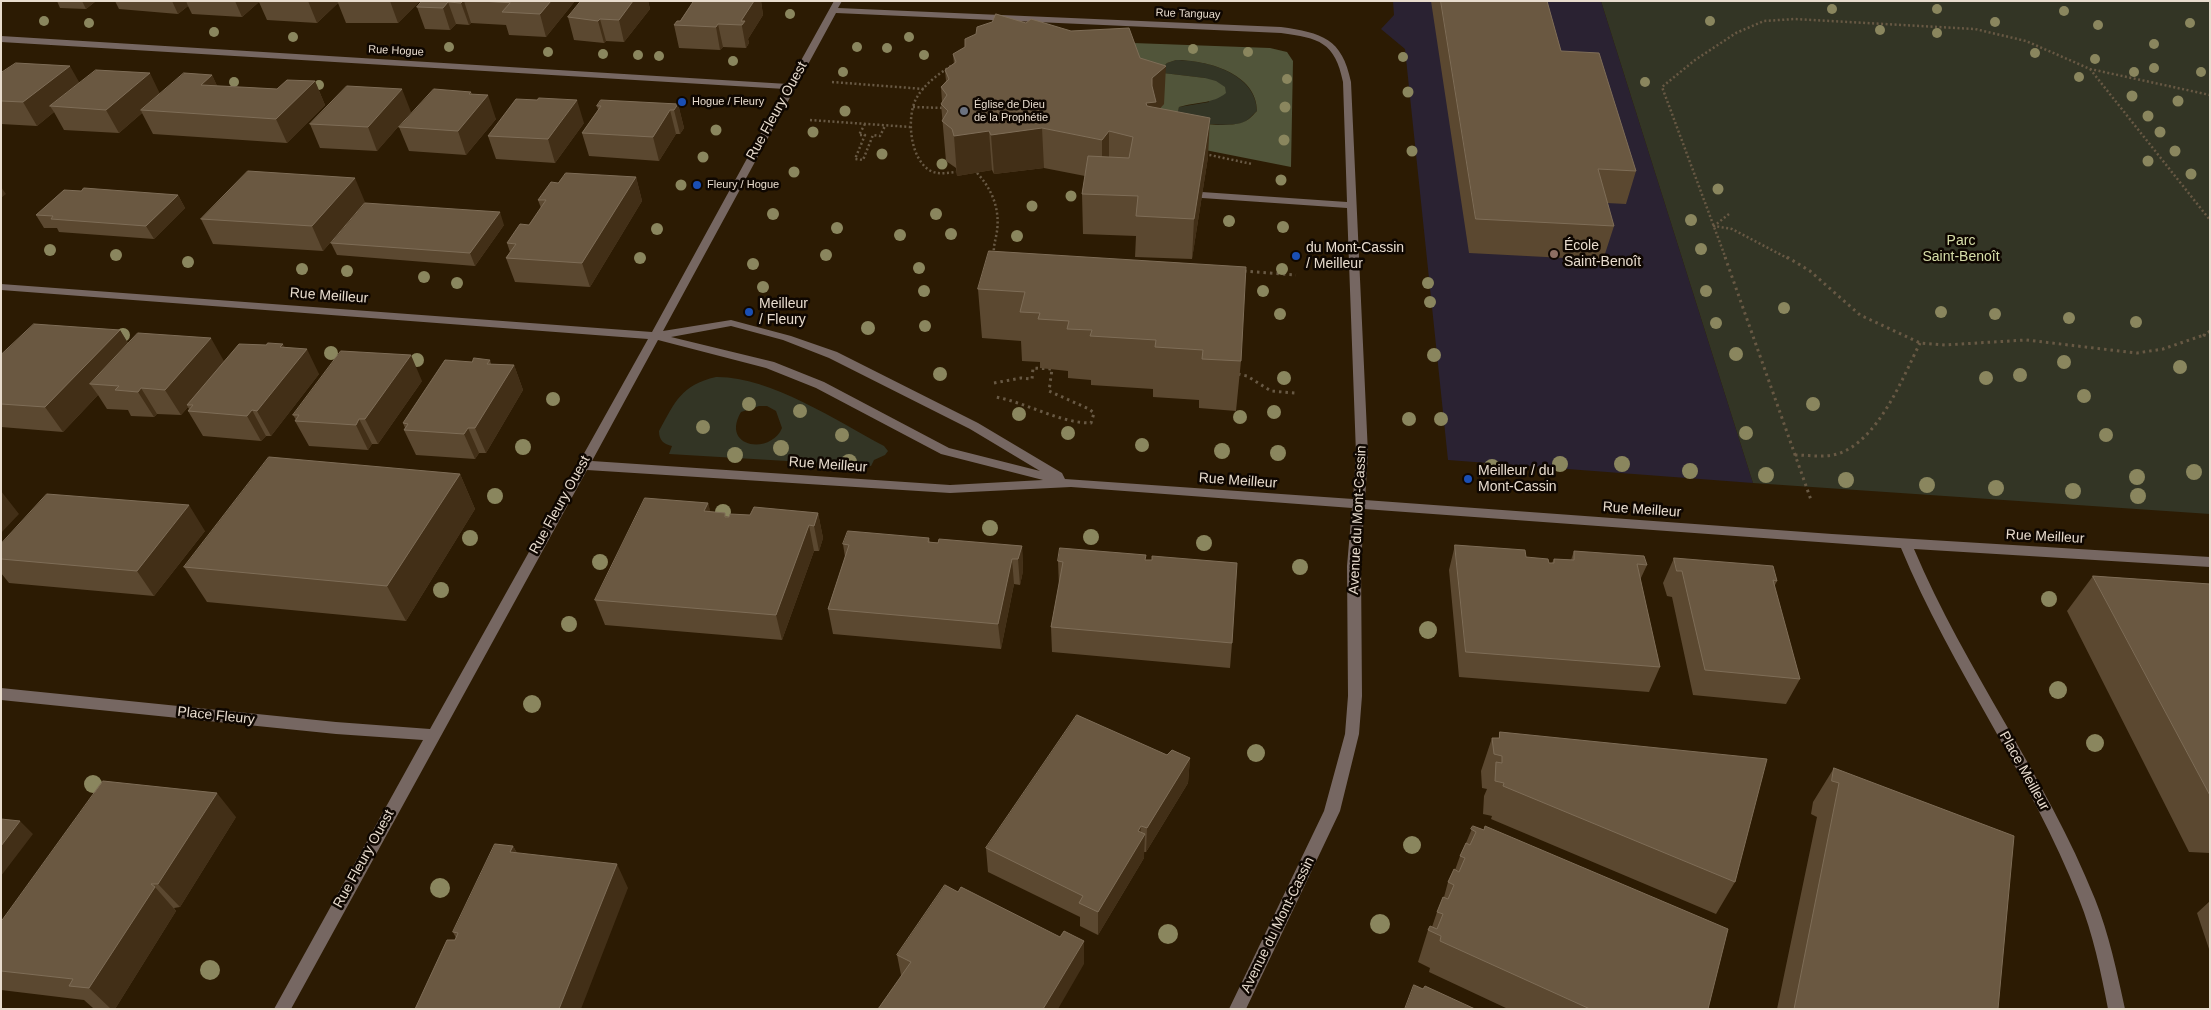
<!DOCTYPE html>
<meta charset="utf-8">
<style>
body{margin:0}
#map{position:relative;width:2211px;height:1010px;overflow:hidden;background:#2c1b03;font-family:Arial,sans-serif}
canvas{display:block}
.frame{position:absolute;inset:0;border:2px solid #e8dcce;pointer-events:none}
</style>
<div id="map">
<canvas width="2211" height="1010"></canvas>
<div class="frame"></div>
</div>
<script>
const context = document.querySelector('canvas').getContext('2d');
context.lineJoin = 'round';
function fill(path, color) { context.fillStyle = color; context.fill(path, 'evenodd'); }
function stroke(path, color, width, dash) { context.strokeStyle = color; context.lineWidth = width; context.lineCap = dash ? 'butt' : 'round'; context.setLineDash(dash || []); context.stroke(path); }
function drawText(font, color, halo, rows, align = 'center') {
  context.font = font + ' Arial,sans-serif'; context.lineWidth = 5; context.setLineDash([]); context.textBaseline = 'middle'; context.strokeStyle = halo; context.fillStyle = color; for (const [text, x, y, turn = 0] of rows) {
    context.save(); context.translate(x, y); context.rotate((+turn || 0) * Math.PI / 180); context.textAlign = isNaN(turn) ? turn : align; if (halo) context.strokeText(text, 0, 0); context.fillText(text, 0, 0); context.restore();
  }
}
fill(new Path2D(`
 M1393,1H1601L1753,483L1448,460L1405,49L1381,29L1394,15Z`), '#2a2232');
fill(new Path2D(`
 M1601,1H2210V514L1753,483Z
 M1176,60C1206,60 1256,73 1257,111C1252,115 1248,121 1242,123C1227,127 1187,124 1176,115L1179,107L1209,102L1205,78L1163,73L1160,69L1167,63Z
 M716,377C769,376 837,421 884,446L888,451L885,455L874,460L871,466L669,454L672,446C664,444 659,441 659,431C675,402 681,385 716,377ZM759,406H767L776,411L782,428C771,455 720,448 741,412Z`), '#333525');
fill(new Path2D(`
 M1051,40L1270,48L1287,52L1293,61L1291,167L1195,148ZM1176,60C1206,60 1257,73 1257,111C1252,116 1248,121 1241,123C1227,127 1187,125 1177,115L1179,107C1195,102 1213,104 1226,93L1225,87L1216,81L1205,78L1163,73L1161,69L1167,63Z`), '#51553a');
stroke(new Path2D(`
 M951,66C937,75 922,86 915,101C907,120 910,157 929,170C937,175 947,173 956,172
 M2090,69L2210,220
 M832,82L924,89
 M913,107L944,108
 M810,120L910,127
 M865,124L859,135H865L855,159L863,160L873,135L880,136L885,126
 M1205,154L1252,164
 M977,173C992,189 1000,209 997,231C996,239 993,246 994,254
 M1729,214L1714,226L1732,229L1789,259
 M1726,259L1662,87L1695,60L1736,33L1764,21L1795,19L1975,29L2026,41L2090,69L2210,95`), '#685944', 2.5, [2, 2.5]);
stroke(new Path2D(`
 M1725,257L1811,500
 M1787,257L1810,271L1860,315L1920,343L1945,345L2026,340L2137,353L2163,349L2204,335
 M1244,271L1296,275
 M2210,331L2204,335L2210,337
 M1238,374L1247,376L1271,391L1295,393
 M994,383L1021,378L1032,379L1033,368L1052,369L1049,391L1089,409L1094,413L1091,423C1060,423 1027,403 996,397
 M1795,455C1809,455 1824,458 1837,454C1878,442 1903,377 1920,343`), '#685944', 3, [2.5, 4]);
fill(new Path2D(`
 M834,1H842L838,8L1281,27C1322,33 1342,38 1351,82L1368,454L1365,500L1832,534L2210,557V567L1914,549C1965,670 2046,776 2095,899C2109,934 2117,972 2125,1009H2108C2101,972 2093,934 2079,899C2031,776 1951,669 1901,548L1364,509L1361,566L1362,696L1359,734L1340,811L1246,1009H1229L1324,811L1345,734L1348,696L1347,566L1352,508L1071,487L950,493L587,470L291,1009H274L423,740L336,734L1,700V688L336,722L430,729L648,339L1,290V284L652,332L785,89L1,42V36L788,84ZM836,13L1281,33C1319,38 1335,42 1343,82L1347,202L1202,192L1197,195L1202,198L1347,208L1356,454L1353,499L1065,479L1062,473L978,423L837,352L791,336L731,320L663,331ZM731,326L783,340L829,358L970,429L1040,471L949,448L824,382L774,362L671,337ZM658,340L766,368L816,388L941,454L1043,480L950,485L592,461Z`), '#766762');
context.fillStyle = '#8a865e';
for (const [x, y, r] of [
 [1832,9,5],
 [1937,9,5],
 [2064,11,5],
 [790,14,5],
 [44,21,5],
 [1710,21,5],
 [1995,22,5],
 [89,23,5],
 [2190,23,5],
 [2098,25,5],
 [1880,30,5],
 [214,32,5],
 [1937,33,5],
 [293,37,5],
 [909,37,5],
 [2154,44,5],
 [449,47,5],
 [857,47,5],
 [887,48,5],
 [1193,49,5],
 [548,52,5],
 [1248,52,5],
 [2035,53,5],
 [603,54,5],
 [638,55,5],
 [924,55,5],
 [659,56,5],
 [1403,57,5],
 [2095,59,5],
 [733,61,5],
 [2154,68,5],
 [843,72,5],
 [2134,72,5],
 [2201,72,5],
 [2079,77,5],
 [1287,79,5],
 [234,82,5],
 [1645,82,5],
 [319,85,5],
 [1408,92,5.5],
 [2132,96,5.5],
 [2178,101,5.5],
 [1285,107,5.5],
 [845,111,5.5],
 [2148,116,5.5],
 [716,130,5.5],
 [813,132,5.5],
 [2160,132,5.5],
 [1284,140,5.5],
 [1412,151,5.5],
 [2175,151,5.5],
 [882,154,5.5],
 [703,157,5.5],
 [2148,161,5.5],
 [942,164,5.5],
 [794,172,5.5],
 [2191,174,5.5],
 [1281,180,5.5],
 [681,185,5.5],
 [1718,189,5.5],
 [1071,196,5.5],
 [1032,206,5.5],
 [773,214,6],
 [936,214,6],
 [1691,220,6],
 [1229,221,6],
 [1283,227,6],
 [837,228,6],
 [657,229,6],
 [951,234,6],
 [900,235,6],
 [1017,236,6],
 [1701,249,6],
 [50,250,6],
 [116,255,6],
 [826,255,6],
 [640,258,6],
 [188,262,6],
 [753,264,6],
 [919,268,6],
 [302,269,6],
 [1282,269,6],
 [347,271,6],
 [424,277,6],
 [457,283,6],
 [1428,283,6],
 [763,287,6],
 [924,291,6],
 [1263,291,6],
 [1706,291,6],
 [1430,302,6],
 [800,304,6],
 [1784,308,6],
 [1941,312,6],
 [1280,314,6],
 [1995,314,6],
 [2069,318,6],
 [2136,322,6],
 [1716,323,6],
 [925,326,6],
 [868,328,7],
 [123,335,7],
 [331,353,7],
 [1736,354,7],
 [1434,355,7],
 [417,360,7],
 [2064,362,7],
 [2180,367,7],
 [940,374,7],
 [2020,375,7],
 [1284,378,7],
 [1986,378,7],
 [2084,396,7],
 [553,399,7],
 [749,404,7],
 [1813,404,7],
 [800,411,7],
 [1274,412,7],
 [1019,414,7],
 [1240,417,7],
 [1409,419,7],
 [1441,419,7],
 [703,427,7],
 [1068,433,7],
 [1746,433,7],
 [842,435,7],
 [2106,435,7],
 [1142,445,7],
 [523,447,8],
 [781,448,8],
 [1222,451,8],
 [1278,453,8],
 [735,455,8],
 [849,462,8],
 [1560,464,8],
 [1622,464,8],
 [1492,467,8],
 [1690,471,8],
 [2194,472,8],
 [1766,475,8],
 [2137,477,8],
 [1846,480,8],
 [1927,485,8],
 [1996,488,8],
 [2073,491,8],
 [495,496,8],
 [2138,496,8],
 [723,512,8],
 [990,528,8],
 [1091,537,8],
 [470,538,8],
 [1204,543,8],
 [600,562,8],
 [1300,567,8],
 [441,590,8],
 [2049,599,8],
 [569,624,8],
 [1428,630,9],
 [2058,690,9],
 [532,704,9],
 [2095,743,9],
 [1256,753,9],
 [93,784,9],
 [1412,845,9],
 [440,888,10],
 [1380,924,10],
 [1168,934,10],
 [210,970,10]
]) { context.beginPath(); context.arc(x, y, r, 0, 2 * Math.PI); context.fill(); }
fill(new Path2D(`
 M57,1H96L86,9L60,8Z
 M115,1H575L546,37L509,35L506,25L471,23L469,25L456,24L450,30L425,29L417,7L422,2L420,1L398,23H346L338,3L317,23L267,20L259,2L242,17L192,14L188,6L178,14L119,9Z
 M581,1H648L650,9L624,42L606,41L604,43L574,40L568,17Z
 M694,1H761L763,15L748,39L749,43L746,48L723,47L720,50L679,48L674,25L680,21Z
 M1431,1H1547L1561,51L1636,171L1626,204L1607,203L1614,226L1603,260L1469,253Z
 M953,54L1140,58L1164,104L1160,108L1208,157L1192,259L1135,257L1136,236L1083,234L1082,194L1085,176L1044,168L994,174L992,170L957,176L956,168L946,161L941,104L942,102L941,87L946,81L945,70L954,64Z
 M1,73L160,94L212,75L217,86L277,89L315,81L325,105L287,143L153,134L142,113L119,133L64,130L54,112L37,126L1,124Z
 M471,92L472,94L496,119L466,155L409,151L399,127Z
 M678,104L684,128L680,134H676L659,161L589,156L582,133L598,110L597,106Z
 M411,112L377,151L320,148L310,124Z
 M584,123L555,163L496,159L488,136Z
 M636,177L642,201L590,287L515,282L506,258L510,252L507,243L529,225L541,208L538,200L558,183Z
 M178,195L185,208L154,239L59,232L57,228H44L36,215Z
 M365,202L323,251L213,244L201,219Z
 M504,225L475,266L337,255L331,243Z
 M989,251L1241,361L1236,411L1199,408V400L1153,397V389L1091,385V380L1068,378V371L1040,368V362L1022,361L1021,341L982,338L978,289Z
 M120,330L128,343L224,361L284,347L319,374L271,436H266L261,441L203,436L188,411L189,409L188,407L181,415L157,414L154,417L131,416L128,410L107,409L98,395L63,432L1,427V355Z
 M490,360L491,364L514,365L523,390L486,453H479L475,459L416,455L404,430L405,428L403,423Z
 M422,381L378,444H372L368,450L309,446L295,421L296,420L293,415Z
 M460,474L475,509L406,621L207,602L184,567Z
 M708,503L710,512L729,517L750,515L818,513L823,538L819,551H814L782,640L605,625L595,600Z
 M205,531L154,596L9,583L1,573V544Z
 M929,538L930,542L1022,546L1023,571L1020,585L1014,584L1001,649L833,634L828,609L845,557L843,544Z
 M1455,545L1526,557L1549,563H1552L1554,559L1571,560L1574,551L1647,565L1640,580L1660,667L1649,692L1459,677L1449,570Z
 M1674,558L1777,581L1774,587L1800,679L1786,704L1693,695L1672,597L1667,596L1663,583Z
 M1145,560L1232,643L1230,668L1052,652L1051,627L1059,586L1058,561Z
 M2093,576L2210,584V853L2189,852L2067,611Z
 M1492,738L1735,882L1716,914L1491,819L1492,816L1483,814L1484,796L1487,789L1482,788L1481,771Z
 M1167,755L1190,758L1188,783L1146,852H1144V858L1098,935L1080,926V917L988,872L986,848Z
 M1834,768L1998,1009H1777L1817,817L1811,814L1813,802Z
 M236,817L180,907L174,908L176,911L115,1009L93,1008L84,1000L1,990V922Z
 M1473,826L1708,1009H1508L1429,972L1430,968L1418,962L1428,930L1432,927L1437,912L1444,897L1448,882L1455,870L1460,856L1466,843Z
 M513,846L517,853L628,888L455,940L456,938L453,932Z
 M2210,901V952L2197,913Z
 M897,955L1084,964L901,975Z`), '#5b4830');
fill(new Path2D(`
 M82,1H96L86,9Z
 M172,1H186L188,6L178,14Z
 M235,1H259V2L242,17Z
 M308,1H337L338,3L317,23Z
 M390,1H420L398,23Z
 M463,1H464L471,23L469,25L461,3Z
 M551,1H575L546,37L540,14Z
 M633,1H648L650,9L624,42L619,20Z
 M754,1H761L763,15L748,39L749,43L746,48L741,21Z
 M448,2L456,24L450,30L443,8Z
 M600,19L606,41L604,43L598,21Z
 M718,24L723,47L720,50L716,27Z
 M70,66L83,89L50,106L54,112L37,126L23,102Z
 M1166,66L1164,104L1156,113L1155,141L1146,103L1152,78Z
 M150,73L161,96L141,110L142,113L119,133L106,110Z
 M212,75L223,98L201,85Z
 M315,81L325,105L287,143L276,119Z
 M402,89L411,112L377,151L368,127Z
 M471,92L477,108L488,95L496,119L466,155L458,131L469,94Z
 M577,100L584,123L555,163L548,139Z
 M678,104L684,128L680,134L674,110Z
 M670,110L676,134L659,161L653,137Z
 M1210,118L1208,157L1192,259L1194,219Z
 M1042,128L1044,168L994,174L991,135Z
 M989,131L992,170L957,176L954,136Z
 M1109,131V170L1102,179V140Z
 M636,177L642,201L590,287L582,263Z
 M355,178L365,202L323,251L312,226Z
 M1,187L6,194L1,198Z
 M178,195L185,208L154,239L146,226Z
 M500,212L504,225L475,266L470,253Z
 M120,330L135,355L90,384L98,395L63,432L45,407Z
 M211,338L225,363L187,405L188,407L181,415L165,390Z
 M283,344L294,365L307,349L319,374L271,436L257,411L280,347Z
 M411,355L422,381L378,444L365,419Z
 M514,365L523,390L486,453L475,428Z
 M141,388L157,414L154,417L138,392Z
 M252,410L266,436L261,441L247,416Z
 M359,419L372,444L368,450L356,425Z
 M468,428L479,453L475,459L464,434Z
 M460,474L475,509L406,621L387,586Z
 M1,491L19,514L1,533Z
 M708,503L715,528L704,511Z
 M189,505L205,531L154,596L137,571Z
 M818,513L823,538L819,551L814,526Z
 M809,525L814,551L782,640L776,615Z
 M1022,546L1023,571L1020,585L1018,559Z
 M1012,559L1014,584L1001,649L998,624Z
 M1190,758L1188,783L1146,852L1147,828Z
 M217,793L236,817L180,907L158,884Z
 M20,821L33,834L1,876V846Z
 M1141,826L1140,841L1145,834L1144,858L1098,935V912Z
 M513,846L526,870L510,852Z
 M617,864L628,888L581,1009H559Z
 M155,887L176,911L115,1009H111L89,988Z
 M1084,941V964L1058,1009H1043Z`), '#422f17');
const building = new Path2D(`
 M422,1H463L461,3L448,2L443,8L417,7Z
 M480,1H551L540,14L502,12L510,3Z
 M581,1H633L619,20L600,19L598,21L568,17Z
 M694,1H754L741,21H745L742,25L718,24L716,27L674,25L677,21H680Z
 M1441,1H1547L1561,51L1599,53L1636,171L1598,169L1614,226L1476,219Z
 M996,14L1026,23L1031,19L1071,31L1129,28L1140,58L1166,66L1152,78V86L1156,102L1146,103L1147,106L1210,118L1194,219L1136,216L1138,196L1082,194L1088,156L1129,158L1133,137L1109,131L1102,140L1042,128L991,135L989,131L954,136L952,129L942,121L948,111L941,104L947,95L941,87L949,79L945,70L956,62L953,54L965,47V39L976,34L977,27L992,22Z
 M16,63L70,66L23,102L1,101V73Z
 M96,70L150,73L106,110L50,106Z
 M184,73L212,75L201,85L240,87L277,89L287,80L315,81L276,119L141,110Z
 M347,86L402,89L368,127L310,124Z
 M434,89L471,92L469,94L488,95L458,131L399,127Z
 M539,98L577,100L548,139L488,136L516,99L537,100Z
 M601,100L678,104L674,110H670L653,137L582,133L601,106H597Z
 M248,171L355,178L312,226L201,219Z
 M566,173L636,177L582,263L506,258L516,244L507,243L520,224L529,225L546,200H538L551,182L558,183Z
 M84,188L178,195L146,226L51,219L53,216L36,215L64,190L81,191Z
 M365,203L500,212L470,253L331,243Z
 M989,251L1246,267L1241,361L1202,359L1203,350L1155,347L1156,340L1090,336L1092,330L1067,329L1069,321L1038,319L1040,313L1020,312L1025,292L978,289Z
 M34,324L120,330L45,407L1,404V355Z
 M138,333L211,338L165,390L141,388L138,392L115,390L119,386L90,384Z
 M268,343L283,344L280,347L307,349L257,411L252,410L247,416L188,411L193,405H187L239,344L266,345Z
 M341,351L411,355L365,419H359L356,425L295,421L299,415H293Z
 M474,358L490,360L487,364L514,365L475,428H468L464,434L404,430L408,424L403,423L445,360L472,362Z
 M269,457L460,474L387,586L184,567Z
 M47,494L189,505L137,571L1,559V544Z
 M645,498L708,503L704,511L725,513V517H729L730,514L750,515L754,507L818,513L814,526L809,525L776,615L595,600Z
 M848,531L929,538L928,542L938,543L939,539L1022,546L1018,559H1012L998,624L828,609L849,545L843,544Z
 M1455,545L1525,550L1526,557L1548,559L1549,563H1554V559L1574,560V551L1644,556L1647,565L1637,564L1660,667L1466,652Z
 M1060,548L1146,555L1145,560H1152V556L1237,563L1232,643L1051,627L1063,562L1058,561Z
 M1674,558L1773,566L1777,581L1773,580L1800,679L1705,670L1682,571H1677Z
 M2093,576L2210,584V795Z
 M1077,715L1167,755L1172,750L1190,758L1147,828L1141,826L1138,831L1145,834L1098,912L1079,903L1083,896L986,848Z
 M1500,732L1767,759L1735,882L1503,786L1504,783L1495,781L1496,762L1502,763V756L1494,754L1492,738H1499Z
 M1834,768L2014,836L1998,1009H1794L1839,783L1832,781Z
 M103,781L217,793L158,884H151L155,887L89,988L69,986L73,979L1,971V922Z
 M1,819L20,821L1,846Z
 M1473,826L1484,830L1485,826L1728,929L1708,1009H1590L1440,941L1441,936L1428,930L1430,926L1437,929L1443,914L1437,912L1443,897L1448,899L1454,885L1448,882L1454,869L1459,872L1465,858L1460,856L1466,843L1470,845L1476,832L1471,829Z
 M495,844L513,846L510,852L617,864L559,1009H415L447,940H455L458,933L453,932Z
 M945,885L958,892L961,887L1060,937L1064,931L1084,941L1043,1009H878L911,962L897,955Z
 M1414,985L1423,989L1425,986L1475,1009H1405Z`);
fill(building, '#6a5841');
stroke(building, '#7e6d57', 1);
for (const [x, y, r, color] of [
 [682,102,5,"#1a4fb4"],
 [964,111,5,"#6b7280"],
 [697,185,5,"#1a4fb4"],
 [1554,254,5,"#8d6e63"],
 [1296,256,5,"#1a4fb4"],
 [749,312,5,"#1a4fb4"],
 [1468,479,5,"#1a4fb4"]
]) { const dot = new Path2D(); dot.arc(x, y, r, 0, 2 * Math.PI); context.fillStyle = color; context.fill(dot); stroke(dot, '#0f0701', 2); }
drawText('11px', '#e8dcce', '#0f0701', [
 ["Rue Tanguay",1188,14,2],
 ["Rue Hogue",396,51,3]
]);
drawText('11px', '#e8dcce', '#0f0701', [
 ["Hogue / Fleury",692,102],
 ["Église de Dieu",974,105],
 ["de la Prophétie",974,118],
 ["Fleury / Hogue",707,185]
], 'left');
drawText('14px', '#e8dcce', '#0f0701', [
 ["Rue Fleury Ouest",777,111,-61],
 ["Rue Meilleur",329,296,4],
 ["Rue Meilleur",828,465,4],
 ["Rue Meilleur",1238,481,4],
 ["Rue Fleury Ouest",560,505,-61],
 ["Rue Meilleur",1642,510,4],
 ["Avenue du Mont-Cassin",1358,520,-87],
 ["Rue Meilleur",2045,537,3],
 ["Place Fleury",216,716,6],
 ["Place Meilleur",2024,771,61],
 ["Rue Fleury Ouest",364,859,-61],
 ["Avenue du Mont-Cassin",1278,925,-64]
]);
drawText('14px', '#d7dea8', '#0f0701', [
 ["Parc",1961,241],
 ["Saint-Benoît",1961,257]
]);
drawText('14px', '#e8dcce', '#0f0701', [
 ["École",1564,246],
 ["Saint-Benoît",1564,262],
 ["du Mont-Cassin",1306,248],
 ["/ Meilleur",1306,264],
 ["Meilleur",759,304],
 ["/ Fleury",759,320],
 ["Meilleur / du",1478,471],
 ["Mont-Cassin",1478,487]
], 'left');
</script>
